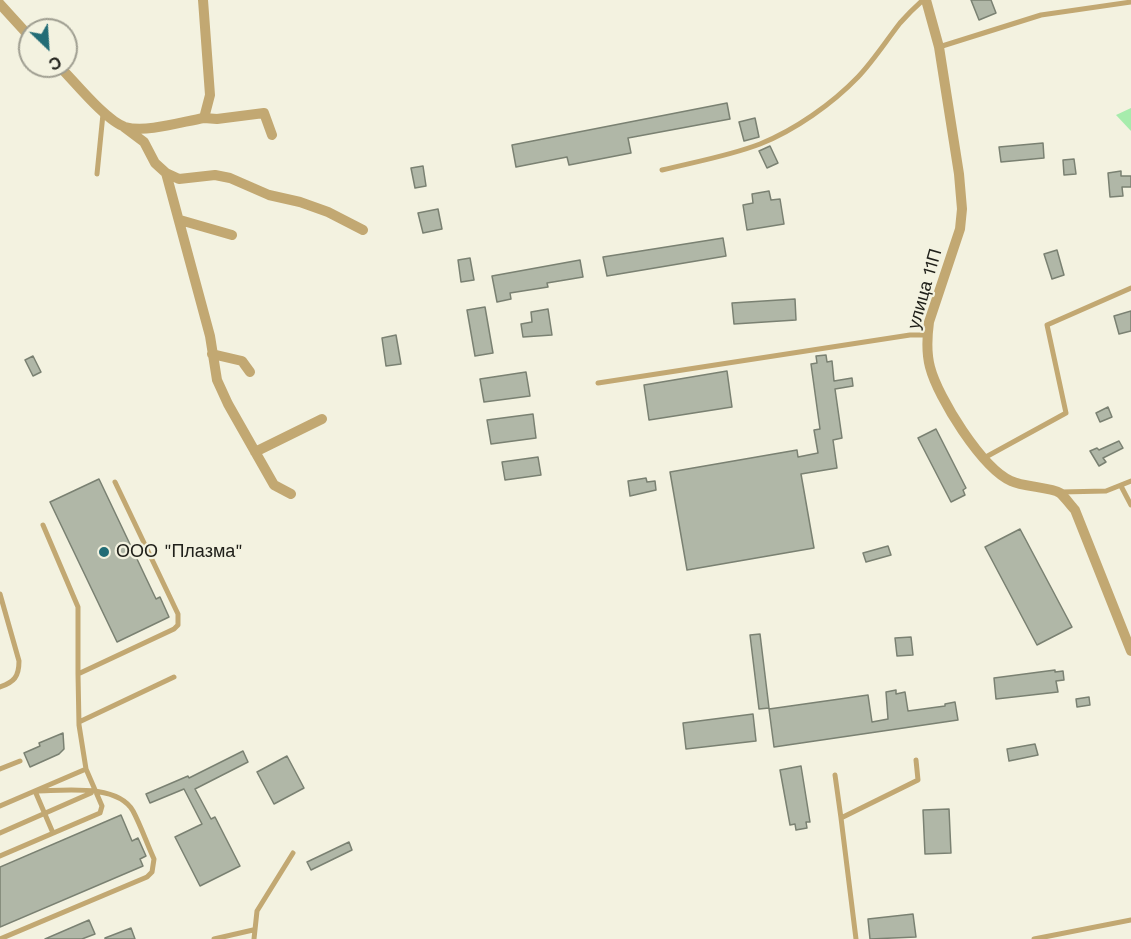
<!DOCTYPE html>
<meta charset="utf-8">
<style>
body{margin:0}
#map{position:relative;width:1131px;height:939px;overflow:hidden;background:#f3f2e0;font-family:"Work Sans",sans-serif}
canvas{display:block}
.north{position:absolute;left:18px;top:18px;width:60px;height:60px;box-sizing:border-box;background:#f3f2e0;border:2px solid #9f9e91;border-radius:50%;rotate:155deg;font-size:16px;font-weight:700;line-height:24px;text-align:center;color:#20201a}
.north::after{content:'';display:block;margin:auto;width:21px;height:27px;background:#226c76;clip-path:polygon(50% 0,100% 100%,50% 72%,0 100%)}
</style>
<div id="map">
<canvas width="1131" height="939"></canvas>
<div class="north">С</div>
</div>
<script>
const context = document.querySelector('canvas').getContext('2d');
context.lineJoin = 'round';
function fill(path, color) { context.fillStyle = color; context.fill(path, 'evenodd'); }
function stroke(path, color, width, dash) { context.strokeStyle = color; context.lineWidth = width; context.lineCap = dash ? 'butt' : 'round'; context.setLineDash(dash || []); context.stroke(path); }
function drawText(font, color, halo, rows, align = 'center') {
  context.font = font + ' "Work Sans",sans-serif'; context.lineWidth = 4.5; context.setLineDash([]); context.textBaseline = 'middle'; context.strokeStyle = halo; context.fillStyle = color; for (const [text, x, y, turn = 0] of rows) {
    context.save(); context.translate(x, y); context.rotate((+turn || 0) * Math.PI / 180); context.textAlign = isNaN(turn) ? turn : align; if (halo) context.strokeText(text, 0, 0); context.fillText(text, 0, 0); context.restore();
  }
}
fill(new Path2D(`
 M1131,108V131L1116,115Z`), '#a6ecac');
const building = new Path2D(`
 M971,0H991L996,13L979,20Z
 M727,103L730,119L628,138L631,153L569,165L567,157L516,167L512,145Z
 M755,118L759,137L744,141L739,122Z
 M1043,143L1044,158L1001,162L999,147Z
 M770,146L778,163L767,168L759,151Z
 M1074,159L1076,174L1064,175L1063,160Z
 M423,166L426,186L415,188L411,168Z
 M1121,171V176H1131V187H1122L1123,196L1110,197L1108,173Z
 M769,191L771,200L780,199L784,224L747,230L743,205L753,203L752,194Z
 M438,209L442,229L423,233L418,213Z
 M723,238L726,256L607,276L603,257Z
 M1057,250L1064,275L1052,279L1044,254Z
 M470,258L474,280L461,282L458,260Z
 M580,260L583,277L547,283L548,287L510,293L511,299L497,302L492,276Z
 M795,299L796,320L734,324L732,303Z
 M485,307L493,353L475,356L467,310Z
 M548,309L552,335L523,337L521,324L532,322L531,312Z
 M1131,311V331L1119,334L1114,316Z
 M396,335L401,364L386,366L382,338Z
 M826,355L827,362L832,361L834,381L852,378L853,386L835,389L842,438L833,440L837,468L801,474L814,548L687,570L670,472L797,450L798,457L818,453L814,430L820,429L811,364L817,363L816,356Z
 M33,356L41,372L33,376L25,360Z
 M727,371L732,407L649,420L644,385Z
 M526,372L530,396L484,402L480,379Z
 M1108,407L1112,417L1100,422L1096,413Z
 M533,414L536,438L491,444L487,420Z
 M936,429L966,488L963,490L965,495L951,502L918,438Z
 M1119,441L1123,448L1103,458L1106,462L1099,466L1090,451L1097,448L1099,450Z
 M538,457L541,475L505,480L502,462Z
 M646,478L647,482L655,481L656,490L630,496L628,481Z
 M99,479L156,599L160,597L169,617L117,642L50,502Z
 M1020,529L1072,627L1037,645L985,547Z
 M888,546L891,555L866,562L863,553Z
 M760,634L769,708L759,709L750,635Z
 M911,637L913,655L897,656L895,638Z
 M1055,670V672L1063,671L1064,680L1056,681L1058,692L996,699L994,678Z
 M896,690V694L905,692L908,711L945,706V704L955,702L958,720L774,747L769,709L868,695L872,722L888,719L886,692Z
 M1089,697L1090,705L1077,707L1076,699Z
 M753,714L756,741L686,749L683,723Z
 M63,733L64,749L59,754L30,767L24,753L40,746L39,743Z
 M1035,744L1038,755L1009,761L1007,749Z
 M243,751L248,762L195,789L211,819L215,817L240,866L200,886L175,837L202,824L184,789L150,803L146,794L188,776L189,778Z
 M287,756L304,788L274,804L257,772Z
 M801,766L810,822H806L807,828L796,830L795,824L790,825L780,770Z
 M949,809L951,853L925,854L923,810Z
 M121,815L132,841L138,838L146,856L140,859L143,866L0,927V867Z
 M349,842L352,850L311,870L307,862Z
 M913,914L916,937L870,939L868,919Z
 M89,920L95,934L82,939H45Z
 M131,928L135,939H105V938Z`);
fill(building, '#b0b7a7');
stroke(building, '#7a8172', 1.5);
stroke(new Path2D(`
 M939,47L1041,15L1131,2
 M662,170C694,162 729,156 760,144C795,130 832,104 858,77C874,60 886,41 900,23C907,15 915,7 923,0
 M97,174L103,114
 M598,383L910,335H927
 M984,458L1066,413L1047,325L1131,288
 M1121,486L1131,505
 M1061,492L1106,491L1131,481
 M43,525L78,607V674
 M0,594L19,661C19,677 14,682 0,687
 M79,722L174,677
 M0,769L20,761
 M835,775L841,818
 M0,806L86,769L79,725L78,674L174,629L178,625V614L115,482
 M0,833L91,793
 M0,856L100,813L102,806L86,769
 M0,939L147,877L152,872L154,859C147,844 141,826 133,811C117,783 62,791 35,791L53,833
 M214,939L253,930
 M254,939L257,911L293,853
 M856,939L841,818L918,780L916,760
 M1034,939L1131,920`), '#c2a872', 5);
stroke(new Path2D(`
 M926,0L939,47L959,174L962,209L960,229L929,322C927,337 926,352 930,367C938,398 982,468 1011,481C1023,487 1051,487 1060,493C1065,497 1070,505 1075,510L1131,651
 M0,4L30,37
 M59,66C74,81 106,121 125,127C146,133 181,122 204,118L210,95L203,0
 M204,118L217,119L264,113L272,135
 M124,127L144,142L155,163L166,173L179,179L215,175L230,178L269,195L300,202L328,212L363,230
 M166,173L210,336L217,380L228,404L274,485L291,494
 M180,220L232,235
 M212,354L242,361L250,372
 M255,452L322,419`), '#c2a872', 10);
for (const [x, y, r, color] of [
 [104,552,6,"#226c76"]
]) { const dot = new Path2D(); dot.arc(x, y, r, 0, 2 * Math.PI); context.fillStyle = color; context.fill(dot); stroke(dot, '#f3f2e0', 2); }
drawText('18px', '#20201a', '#f3f2e0', [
 ["улица 11П",925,289,-74]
]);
drawText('18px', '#20201a', '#f3f2e0', [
 ["ООО \"Плазма\"",116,552]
], 'left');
</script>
